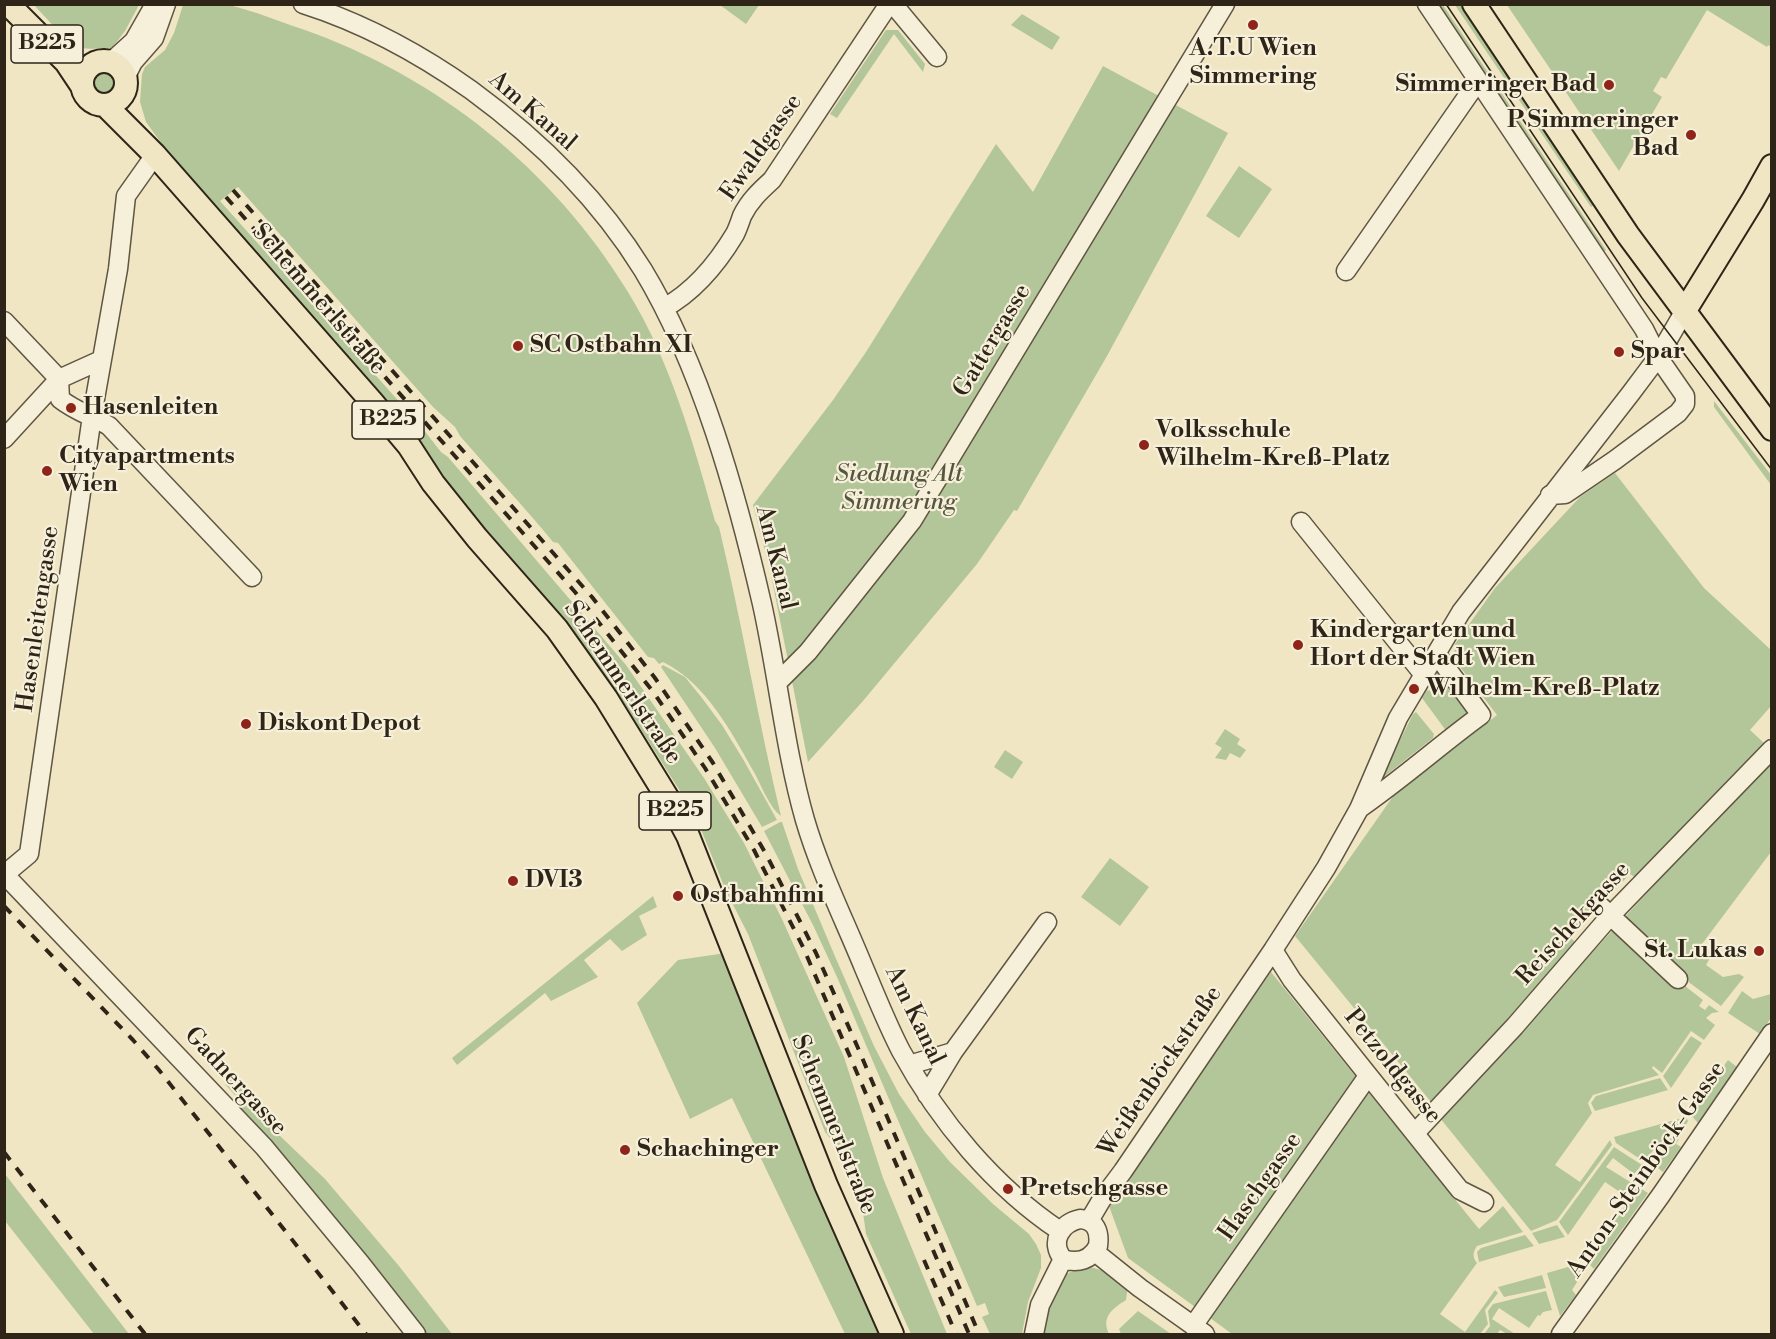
<!DOCTYPE html>
<meta charset="utf-8">
<style>
body{margin:0}
#map{position:relative;width:1776px;height:1339px;overflow:hidden;background:#f1e6c4;font-family:"Libre Bodoni",serif}
canvas{display:block}
.frame{position:absolute;inset:0;border:6px solid #2e2518;pointer-events:none}
</style>
<div id="map">
<canvas width="1776" height="1339"></canvas>
<div class="frame"></div>
</div>
<script>
const context = document.querySelector('canvas').getContext('2d');
context.lineJoin = 'round';
function fill(path, color) { context.fillStyle = color; context.fill(path, 'evenodd'); }
function stroke(path, color, width, dash) { context.strokeStyle = color; context.lineWidth = width; context.lineCap = dash ? 'butt' : 'round'; context.setLineDash(dash || []); context.stroke(path); }
function drawText(font, color, halo, rows, align = 'center') {
  context.font = font + ' "Libre Bodoni",serif'; context.lineWidth = 4.5; context.setLineDash([]); context.textBaseline = 'middle'; context.strokeStyle = halo; context.fillStyle = color; for (const [text, x, y, turn = 0] of rows) {
    context.save(); context.translate(x, y); context.rotate((+turn || 0) * Math.PI / 180); context.textAlign = isNaN(turn) ? turn : align; if (halo) context.strokeText(text, 0, 0); context.fillText(text, 0, 0); context.restore();
  }
}
fill(new Path2D(`
 M34,5H139L125,31L112,48C98,48 83,51 71,45Z
 M183,5C197,5 215,2 229,5C254,11 278,21 302,29C437,76 554,170 628,292C671,362 693,442 715,521L719,527C742,623 758,720 781,816C770,808 762,787 755,774C732,733 706,683 663,662L659,664L654,658L648,657L558,543L553,542C523,505 491,472 460,436L455,427L433,407L238,187L220,201L420,425L441,452L448,457L626,665L704,778L744,843L782,919L844,1057L883,1178L947,1334H911L866,1234L858,1177L851,1164L825,1132L748,934L726,891L687,795L682,794L618,694L569,625L466,506L390,404L229,222L162,144L146,122L140,102L142,74L145,67L165,50L174,33Z
 M720,5H759L746,24Z
 M1434,5H1443L1604,247L1606,250L1601,254Z
 M1455,5H1462L1594,205L1591,207Z
 M1507,5H1771V47L1768,45L1767,47L1707,10L1666,79L1661,77L1653,91L1662,97L1619,171Z
 M1022,14L1060,37L1052,50L1011,25Z
 M886,30H898L925,64L923,72L894,34L837,118L830,114Z
 M1103,66L1228,133L1107,356L1017,511L1014,510L977,564L863,701L808,762L770,570L753,505L833,400L866,352L996,144L1033,192Z
 M90 83a14 14 0 1 1 28 0a14 14 0 1 1-28 0Z
 M1239,166L1272,189L1239,238L1206,216Z
 M1714,401L1771,475V485L1714,407Z
 M1615,473L1704,588L1771,650V706L1750,730L1764,743L1638,879L1630,874L1570,937L1578,945L1431,1102L1295,936L1394,795L1497,715L1454,659L1455,644L1495,588L1580,497Z
 M663,665L685,677L702,698L722,725L743,759L777,820L762,827L715,748L661,667Z
 M1438,670C1446,686 1455,702 1472,710L1447,732L1422,698L1427,690L1429,691Z
 M1416,712L1434,734L1433,738L1385,776V782L1377,787L1413,714Z
 M1225,729L1240,739L1237,744L1246,750L1240,758L1230,753L1226,760L1215,758L1222,748L1215,744Z
 M1005,750L1023,762L1012,779L994,767Z
 M1771,758V852L1702,944L1713,953L1706,965L1723,977L1739,974L1744,977L1721,1006L1679,975L1676,979L1703,1000L1699,1006L1705,1010L1709,1005L1719,1012L1712,1013L1706,1018L1715,1025L1704,1040L1691,1031L1662,1073L1653,1066L1652,1068L1659,1075L1593,1095L1588,1103L1592,1113L1555,1165L1580,1182L1610,1140L1612,1145L1557,1220L1531,1231L1440,1118Z
 M780,822H782L798,869L834,954L874,1046L899,1094L925,1132L950,1162L993,1204L1029,1234L1036,1244L1041,1255V1268L1028,1302L1022,1334H990L982,1317L989,1314L985,1303L977,1306L837,977L813,925L764,831Z
 M1110,858L1149,887L1120,926L1081,897Z
 M653,896L657,907L639,916L647,935L622,951L610,939L584,960L598,977L551,1001L545,993L457,1065L452,1058Z
 M726,953L885,1334H845L732,1098L690,1119L637,1003L678,960Z
 M1271,972L1479,1229L1503,1206L1523,1232L1477,1246C1473,1252 1472,1257 1477,1263L1440,1314L1465,1332L1495,1290L1498,1293L1485,1310L1488,1324L1480,1334H1232L1128,1258L1109,1206Z
 M1742,991L1753,999L1771,994V1018L1760,1034L1728,1013Z
 M1691,1036L1702,1043L1671,1088L1663,1076Z
 M1728,1060L1737,1067L1698,1123L1690,1114Z
 M232,1077L255,1103L254,1111L325,1179L399,1266L452,1334H424L380,1276L240,1108L241,1102L225,1084Z
 M1660,1078L1668,1090L1595,1111L1591,1103L1596,1096Z
 M1686,1117L1688,1121L1676,1144L1681,1147L1663,1172L1654,1165L1663,1151L1656,1147L1647,1158L1649,1160L1646,1163L1616,1143L1614,1137Z
 M1614,1147L1642,1165L1634,1174L1613,1158L1606,1167L1648,1193L1594,1269L1586,1261L1630,1199L1605,1182L1568,1235L1559,1222Z
 M5,1174L129,1334H94L5,1221Z
 M1557,1225L1565,1237L1539,1244L1532,1233Z
 M1525,1235L1534,1246L1479,1262L1477,1252L1481,1248Z
 M1582,1263L1586,1268L1572,1290L1576,1295L1560,1316L1547,1273Z
 M1094,1268L1104,1271L1128,1286L1126,1300C1112,1309 1101,1317 1109,1334H1041C1044,1319 1054,1283 1067,1274C1075,1269 1085,1268 1094,1268Z
 M1542,1275L1546,1288L1504,1297L1498,1287Z
 M1546,1291L1552,1310L1543,1312L1540,1316L1538,1315L1529,1328L1499,1308L1492,1319L1515,1334H1507L1500,1330L1497,1334H1484L1490,1326L1488,1311L1493,1304Z
 M1138,1311L1171,1334H1121L1119,1329Z`), '#b3c699');
const minor = new Path2D(`
 M303,4C363,23 420,54 471,90C538,139 599,199 643,270C701,366 737,495 762,604C778,676 785,750 805,820C820,871 844,919 864,968C876,996 887,1024 901,1051C939,1121 994,1187 1060,1231
 M893,4L937,57
 M1427,4L1644,329L1658,357L1685,396V404L1678,413L1615,460L1565,494L1550,495
 M111,62L134,41L155,4
 M125,78L133,62L154,38L166,4
 M1346,271L1478,81
 M664,308C695,291 717,264 735,234C738,228 740,222 742,216C749,201 760,191 772,180L889,4
 M4,321L59,379
 M59,379L60,399C75,411 92,416 109,426L252,577
 M4,439L59,379L101,360
 M1301,522L1424,675
 M777,683L808,652L912,521L1225,4
 M1360,808C1402,779 1440,745 1481,715L1437,655
 M4,874L264,1147L361,1264L416,1334
 M5,874L29,854L92,416L118,269L126,196L155,155
 M1598,904L1678,979
 M1273,950L1292,980L1460,1190L1484,1202
 M909,1065L953,1052
 M927,1095L953,1052L1047,922
 M1415,1133L1515,1026L1611,915L1772,749
 M1080,1219C1096,1220 1100,1232 1098,1246C1091,1260 1078,1264 1063,1259C1049,1242 1061,1223 1080,1219Z
 M1089,1221L1102,1199L1123,1171L1273,950L1326,868L1359,809L1398,718L1461,612L1631,393L1658,357L1684,312
 M1095,1252L1140,1288L1205,1334
 M1193,1326L1368,1076
 M1034,1334L1040,1305L1063,1259
 M1561,1334L1661,1195L1772,1033`);
const major = new Path2D(`
 M8,4L66,62L82,86
 M1474,4L1628,235L1772,429
 M82 83a22 22 0 1 1 44 0a22 22 0 1 1-44 0Z
 M105,105L155,155L373,403L409,446L433,483L477,538L557,629L606,698L670,802L688,836L826,1185L892,1334
 M1684,312L1753,200L1772,166`);
stroke(minor, '#5f5543', 21);
stroke(major, '#2e2518', 26);
stroke(minor, '#f6efd9', 18);
stroke(major, '#f1e6c4', 22);
stroke(new Path2D(`
 M1446,4L1642,298L1772,470`), '#2e2518', 1.5);
stroke(new Path2D(`
 M233,190L592,597L655,678L713,763L766,854L816,953L858,1048L979,1334
 M226,197L575,592L654,693L705,768L754,850L803,947L969,1334
 M4,906L133,1040L159,1070L366,1334
 M4,1152L145,1334
 M924,1260L956,1334`), '#2e2518', 4, [10, 10]);
for (const [x, y, r, color] of [
 [1253,25,6,"#8f2418"],
 [1609,85,6,"#8f2418"],
 [1691,135,6,"#8f2418"],
 [518,346,6,"#8f2418"],
 [1619,352,6,"#8f2418"],
 [71,408,6,"#8f2418"],
 [1144,445,6,"#8f2418"],
 [47,471,6,"#8f2418"],
 [1298,645,6,"#8f2418"],
 [1414,689,6,"#8f2418"],
 [246,724,6,"#8f2418"],
 [513,881,6,"#8f2418"],
 [678,896,6,"#8f2418"],
 [1759,951,6,"#8f2418"],
 [625,1150,6,"#8f2418"],
 [1008,1189,6,"#8f2418"]
]) { const dot = new Path2D(); dot.arc(x, y, r, 0, 2 * Math.PI); context.fillStyle = color; context.fill(dot); stroke(dot, '#f6efd9', 2); }
for (const [x, y, w] of [
 [47,44,72],
 [388,420,72],
 [675,811,72]
]) { const box = new Path2D(); box.roundRect(x - w / 2, y - 19, w, 38, 4.5); context.fillStyle = '#f6efd9'; context.fill(box); stroke(box, '#2e2518', 1.5); }
drawText('bold 22px', '#2e2518', null, [
 ["B225",47,44],
 ["B225",388,420],
 ["B225",675,811]
]);
drawText('bold 24px', '#2e2518', '#f6efd9', [
 ["A.T.U Wien",1253,49,"center"],
 ["Simmering",1253,77,"center"],
 ["Simmeringer Bad",1597,85,"right"],
 ["P Simmeringer",1679,121,"right"],
 ["Bad",1679,149,"right"],
 ["SC Ostbahn XI",530,346],
 ["Spar",1631,352],
 ["Hasenleiten",83,408],
 ["Volksschule",1156,431],
 ["Wilhelm-Kreß-Platz",1156,459],
 ["Cityapartments",59,457],
 ["Wien",59,485],
 ["Kindergarten und",1310,631],
 ["Hort der Stadt Wien",1310,659],
 ["Wilhelm-Kreß-Platz",1426,689],
 ["Diskont Depot",258,724],
 ["DVI3",525,881],
 ["Ostbahnfini",690,896],
 ["St. Lukas",1747,951,"right"],
 ["Schachinger",637,1150],
 ["Pretschgasse",1020,1189]
], 'left');
drawText('24px', '#2e2518', '#f6efd9', [
 ["Am Kanal",532,112,41],
 ["Ewaldgasse",762,148,-55],
 ["Schemmerlstraße",318,300,49],
 ["Gattergasse",993,341,-59],
 ["Am Kanal",775,558,76],
 ["Hasenleitengasse",39,619,-82],
 ["Schemmerlstraße",622,683,56],
 ["Reischekgasse",1574,924,-48],
 ["Am Kanal",914,1016,64],
 ["Petzoldgasse",1392,1067,51],
 ["Weißenböckstraße",1161,1072,-56],
 ["Gadnergasse",235,1082,47],
 ["Schemmerlstraße",833,1125,68],
 ["Anton-Steinböck-Gasse",1647,1170,-55],
 ["Haschgasse",1261,1187,-55]
]);
drawText('italic 24px', '#56553f', '#f6efd9', [
 ["Siedlung Alt",899,475],
 ["Simmering",899,503]
]);
</script>
